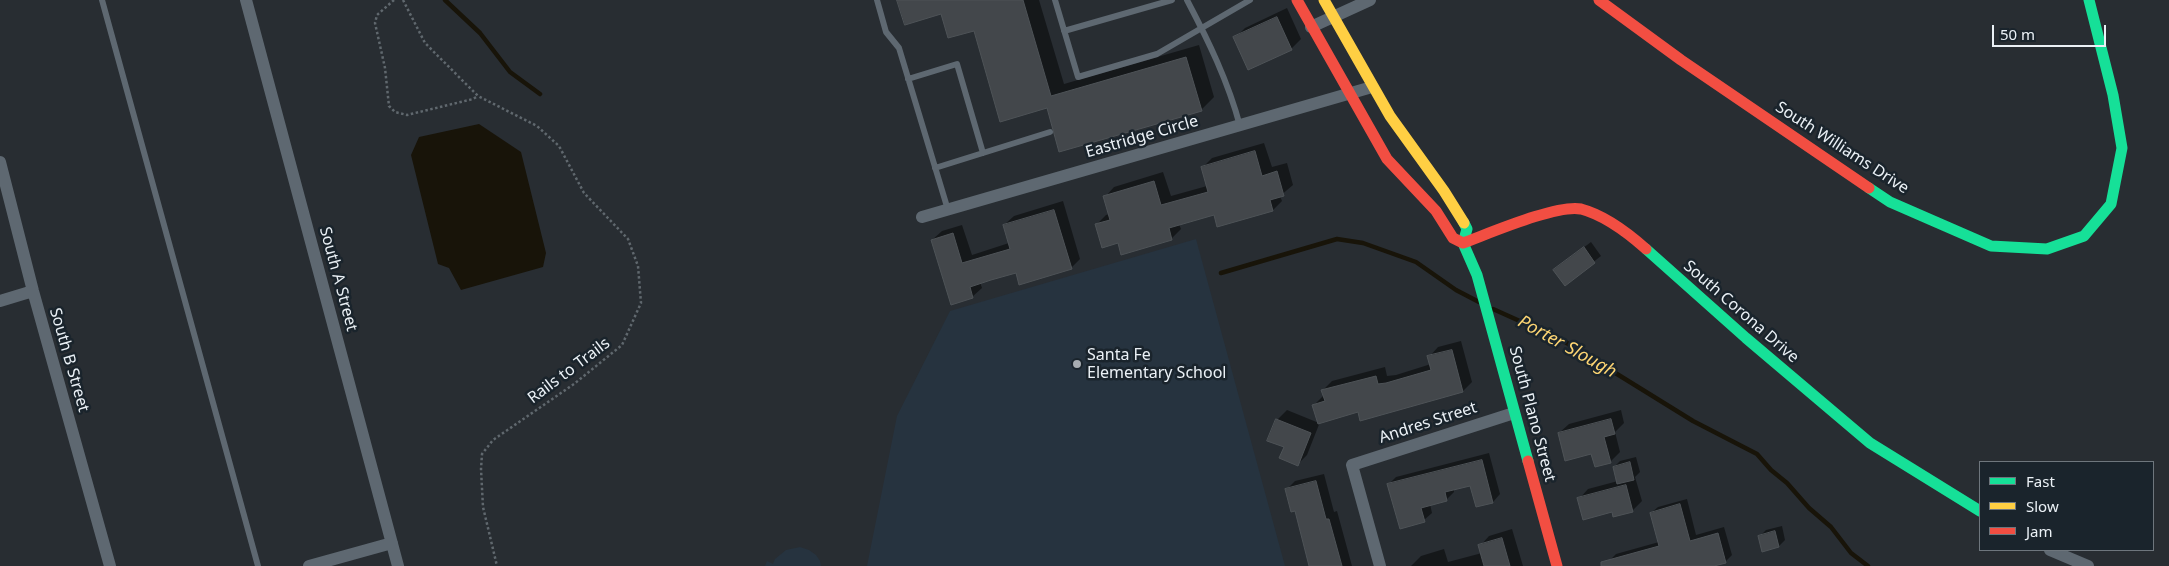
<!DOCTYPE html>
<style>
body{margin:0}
#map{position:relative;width:2169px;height:566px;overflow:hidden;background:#282d32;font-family:"Noto Sans",sans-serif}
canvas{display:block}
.legend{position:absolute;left:1979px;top:461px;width:175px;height:90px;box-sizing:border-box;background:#1a242c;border:1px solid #6e767d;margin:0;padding:6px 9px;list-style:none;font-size:15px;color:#ebf1f6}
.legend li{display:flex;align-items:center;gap:10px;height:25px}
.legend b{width:25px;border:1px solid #6e767d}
.scale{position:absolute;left:1992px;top:25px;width:114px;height:22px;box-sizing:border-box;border:2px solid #ebf1f6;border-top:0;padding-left:6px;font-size:15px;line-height:18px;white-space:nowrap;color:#ebf1f6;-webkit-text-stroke:4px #1a242c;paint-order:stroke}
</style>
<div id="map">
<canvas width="2169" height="566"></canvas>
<ul class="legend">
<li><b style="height:6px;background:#16e098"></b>Fast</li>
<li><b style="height:6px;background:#ffcf43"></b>Slow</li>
<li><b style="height:6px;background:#f24e42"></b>Jam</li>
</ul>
<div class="scale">50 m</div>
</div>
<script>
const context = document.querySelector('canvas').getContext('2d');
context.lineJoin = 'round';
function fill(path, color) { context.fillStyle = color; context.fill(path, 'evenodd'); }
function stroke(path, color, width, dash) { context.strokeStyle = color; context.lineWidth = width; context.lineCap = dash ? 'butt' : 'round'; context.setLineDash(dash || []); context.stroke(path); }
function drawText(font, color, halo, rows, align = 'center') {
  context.font = font + ' "Noto Sans",sans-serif'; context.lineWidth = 5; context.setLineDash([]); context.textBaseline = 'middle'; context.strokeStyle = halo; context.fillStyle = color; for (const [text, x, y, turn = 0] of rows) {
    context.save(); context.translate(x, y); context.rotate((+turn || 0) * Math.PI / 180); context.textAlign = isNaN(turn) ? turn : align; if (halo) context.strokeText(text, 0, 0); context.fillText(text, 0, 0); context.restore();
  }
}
fill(new Path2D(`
 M1196,239L1285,566H867L897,416L950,311Z
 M800,547L809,550L816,555L820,561L821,566H765L767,561L773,564L775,559L786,550Z`), '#26333f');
fill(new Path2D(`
 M479,124L521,152L546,253L543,267L461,290L449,268L438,264L411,155L419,137Z`), '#181409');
fill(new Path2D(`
 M899,0H1039L1064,84L1199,45L1214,97L1201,110L1048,107L974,29L942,13Z
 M1287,8L1301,39L1291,49L1235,38L1245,28Z
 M1264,143L1272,167L1287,163L1293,185L1280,196L1282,201L1273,210L1215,214L1179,224L1181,229L1171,239L1118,242L1097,224L1106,215L1110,214L1105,197L1114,187L1163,172L1171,196L1207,186L1203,167L1212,158Z
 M1063,201L1080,259L1071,268L1017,272L980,282L982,288L972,297L932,240L942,231L962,225L972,255L1009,243L1004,225L1014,216Z
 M1591,242L1601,256L1565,284L1554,270Z
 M1461,341L1472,382L1463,391L1359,410L1320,422L1307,455L1298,464L1285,446L1277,420L1287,410L1319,423L1314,405L1324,395L1323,390L1332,381L1385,367L1387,376L1396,375L1431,364L1429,357L1438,347Z
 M1621,410L1624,423L1615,432L1620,452L1610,462L1559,433L1569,424Z
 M1489,453L1500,494L1493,502L1471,484L1454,489V492L1447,499L1430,504L1432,513L1424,520L1388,485L1396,477Z
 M1636,457L1640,472L1635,477L1642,501L1632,511H1613L1579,499L1588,489L1618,481L1614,467L1620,461Z
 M1324,474L1334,512L1337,511L1352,566H1310L1296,510L1286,490L1295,481Z
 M1687,499L1696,535L1724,527L1732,555L1725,562L1709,566H1611L1610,560L1616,554L1659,542L1651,513L1658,507Z
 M1782,526L1785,540L1779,546L1763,550L1760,536L1766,530Z
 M1512,529L1523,566H1411L1421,556L1444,549L1448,562L1482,553L1480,546L1489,536Z`), '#0007');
stroke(new Path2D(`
 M445,0L480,33L510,72L540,94
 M1221,273L1337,239L1363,243L1416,262L1456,290L1479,302
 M1493,309L1562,340L1693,421L1757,454L1771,470L1787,483L1809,508L1831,527L1851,553L1868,566`), '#181409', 4.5);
const building = new Path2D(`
 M897,0H1023L1051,96L1186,57L1202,111L1059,152L1047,108L1000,122L974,31L948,38L941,14L905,25Z
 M1277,17L1292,50L1248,70L1233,37Z
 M1255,151L1262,176L1277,171L1284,196L1270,200L1273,211L1217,227L1214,215L1169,228L1172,240L1121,255L1118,243L1102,248L1095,224L1110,220L1103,196L1154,181L1161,205L1208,192L1201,167Z
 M1054,210L1072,269L1019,285L1016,273L991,280L970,287L973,298L951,305L931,240L953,233L962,263L1010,249L1003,225Z
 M1584,247L1595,263L1565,286L1553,270Z
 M1452,350L1463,392L1360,421L1358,412L1318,424L1312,405L1325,401L1321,390L1376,376L1378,384L1386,383L1431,370L1427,356Z
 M1276,419L1311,433L1298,466L1279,458L1284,447L1267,441Z
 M1611,419L1615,434L1604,437L1611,463L1595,467L1591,454L1565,461L1558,433Z
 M1482,460L1493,503L1476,507L1470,486L1445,492L1447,501L1421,508L1425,522L1400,529L1387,484Z
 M1630,462L1634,480L1617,484L1613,467Z
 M1316,481L1326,519H1329L1342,566H1309L1295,511L1291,512L1285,489Z
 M1626,485L1633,512L1613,517L1612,512L1583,520L1577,498Z
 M1680,504L1690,541L1718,533L1726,563L1714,566H1601V562L1659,546L1650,513Z
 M1775,531L1779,547L1762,552L1758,536Z
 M1502,538L1510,566H1484L1478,545Z`);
fill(building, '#43474b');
stroke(building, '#4e5357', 1);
stroke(new Path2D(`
 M394,0L377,15L375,23L385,68L389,106L395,112L407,115L473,99L478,96
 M403,0L425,43L478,96L537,126L559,146L584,193L628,239L638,266L641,303L622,345L574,384L493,440L482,454L481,469L483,507L497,566`), '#60686e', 2.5, [2.5, 2.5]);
stroke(new Path2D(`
 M102,0L258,566
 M877,0L886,32L899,48L948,210
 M1055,0L1078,77L1157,54L1250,0
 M1187,0C1208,40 1228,81 1240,126
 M1064,31L1172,0
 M908,79L957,64L983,153
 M935,168L1050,132`), '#5e6871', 6);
stroke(new Path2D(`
 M246,0L398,566
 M1311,27L1370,0
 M0,162L33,291L110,566
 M922,217L1372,87
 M0,301L33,291
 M2050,550L2088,566
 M309,566L392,543
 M1380,566L1352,465L1514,413`), '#5e6871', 12);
stroke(new Path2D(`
 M1869,188L1890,202L1991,246L2047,249L2084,236L2111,204L2122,148L2113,95L2089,0
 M1464,223L1467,229L1463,243L1477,275L1528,461
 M1646,249L1746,338L1870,443L1980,511`), '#16e098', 11);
stroke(new Path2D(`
 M1324,0L1390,116L1444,191L1464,223`), '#ffcf43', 11);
stroke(new Path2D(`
 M1297,0L1387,159L1436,211L1453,238L1463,243
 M1599,0L1681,60L1869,188
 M1463,243C1488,234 1557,204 1581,209C1604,215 1628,233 1646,249
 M1528,461L1557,566`), '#f24e42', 11);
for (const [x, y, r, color] of [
 [1077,364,5,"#a7acb1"]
]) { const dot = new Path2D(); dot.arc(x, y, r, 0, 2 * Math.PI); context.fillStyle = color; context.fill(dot); stroke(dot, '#1a242c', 2); }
drawText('16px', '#ebf1f6', '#1a242c', [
 ["Eastridge Circle",1142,137,-16],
 ["South Williams Drive",1842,148,33],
 ["South A Street",338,279,75],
 ["South Corona Drive",1741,312,41],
 ["South B Street",69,360,74],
 ["Rails to Trails",569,371,-37],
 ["South Plano Street",1532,414,75],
 ["Andres Street",1428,423,-18]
]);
drawText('16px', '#ebf1f6', '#1a242c', [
 ["Santa Fe",1087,355],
 ["Elementary School",1087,373]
], 'left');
drawText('italic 18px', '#fdd573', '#1a242c', [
 ["Porter Slough",1567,347,29]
]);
</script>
